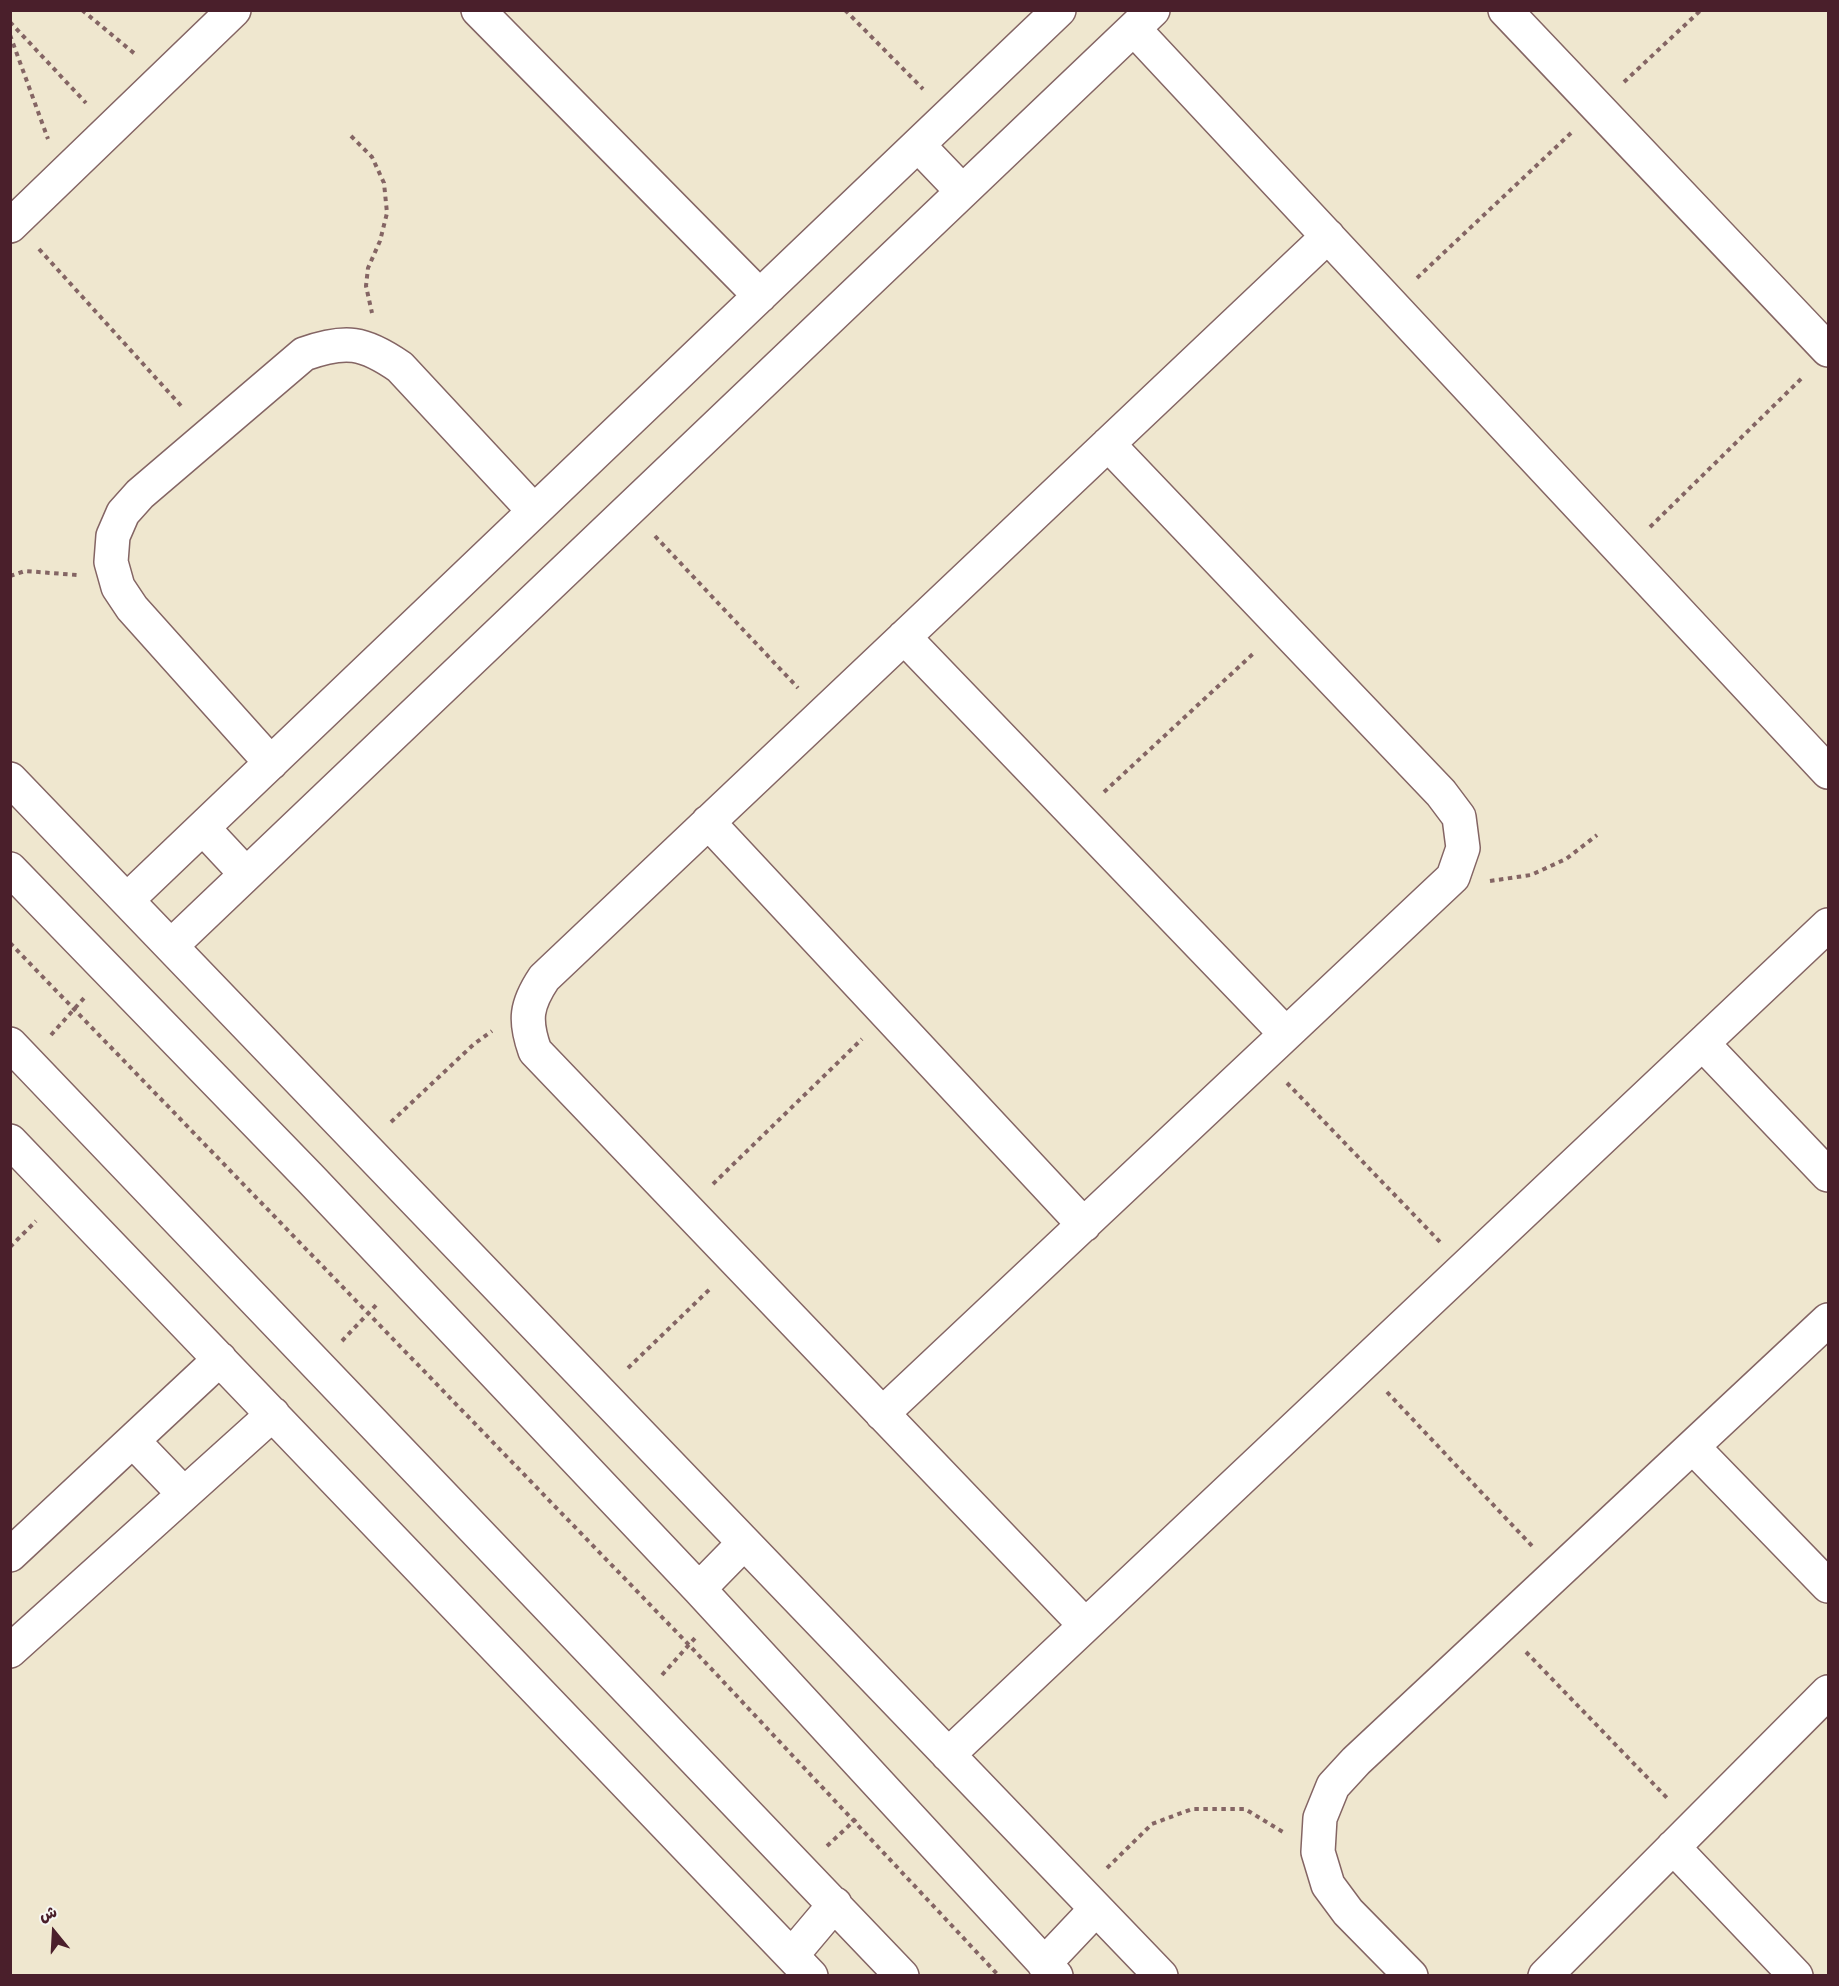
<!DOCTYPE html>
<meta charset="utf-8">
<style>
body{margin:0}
#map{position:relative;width:1839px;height:1986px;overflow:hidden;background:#efe7cf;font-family:"Balsamiq Sans","Playpen Sans Arabic",sans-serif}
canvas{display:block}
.frame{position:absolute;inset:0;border:12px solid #4a1f2b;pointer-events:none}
.north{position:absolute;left:24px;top:1902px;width:60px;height:60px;-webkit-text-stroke:4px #f6f6f2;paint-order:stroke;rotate:342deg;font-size:16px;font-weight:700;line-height:24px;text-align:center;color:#4a1f2b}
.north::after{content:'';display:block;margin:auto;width:21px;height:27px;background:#4a1f2b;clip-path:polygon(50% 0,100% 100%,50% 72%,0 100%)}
</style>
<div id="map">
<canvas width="1839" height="1986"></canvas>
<div class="frame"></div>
<div class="north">ش</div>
</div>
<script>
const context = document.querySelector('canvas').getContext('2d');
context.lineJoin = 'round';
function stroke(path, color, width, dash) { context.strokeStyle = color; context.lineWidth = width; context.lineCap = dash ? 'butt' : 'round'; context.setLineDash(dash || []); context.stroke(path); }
const minor = new Path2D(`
 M478,10L760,296
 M1505,10L1828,350
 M1134,29L1828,772
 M918,145L962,191
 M10,226L234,10
 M904,637L1286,1034
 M271,763L132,608L118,587L111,562L113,536L123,513L140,494L304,354C346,339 364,342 400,367L534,511
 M10,779L1161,1976
 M708,822L1084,1225
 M203,828L246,874
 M10,869L310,1178L699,1589L1056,1976
 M127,900L1059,10
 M171,946L1153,10
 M10,1044L902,1976
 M1703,1044L1828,1175
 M10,1141L811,1976
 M882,1414L1453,877L1463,848L1459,817L1441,793L1108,444
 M133,1441L184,1494
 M1693,1447L1828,1586
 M10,1555L220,1359
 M699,1589L744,1543
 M1085,1625L535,1051C524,1020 526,1005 544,978L1328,236
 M10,1651L273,1414
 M948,1755L1828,925
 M1673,1847L1796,1976
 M792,1955L835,1904
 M1044,1964L1096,1909
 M1411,1976L1348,1912L1328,1885L1318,1852L1320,1818L1333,1786L1356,1761L1828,1320
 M1545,1976L1828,1692`);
stroke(minor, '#846564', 36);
stroke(new Path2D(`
 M82,10L135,54
 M845,10L923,89
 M10,22L86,103
 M10,35L48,139
 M1624,82L1701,10
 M351,136L372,157L384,183L387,213L380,241L368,268L366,286L372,313
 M39,249L183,408
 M1417,278L1571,133
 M1650,527L1803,377
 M655,536L798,688
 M10,576L25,571L77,575
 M1104,792L1255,652
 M1490,881L1531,875L1566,859L1597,835
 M10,943L689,1645L999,1976
 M51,1035L84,998
 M1287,1083L1440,1242
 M391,1122L474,1044L492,1031
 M713,1184L862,1039
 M10,1247L36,1221
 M342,1341L378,1303
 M628,1368L711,1288
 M1387,1392L1532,1546
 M1526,1652L1669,1800
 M662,1675L695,1638
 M827,1846L856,1819
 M1107,1868L1152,1824L1192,1809H1245L1283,1832`), '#846564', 4, [4.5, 4.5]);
stroke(minor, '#fff', 33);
</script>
